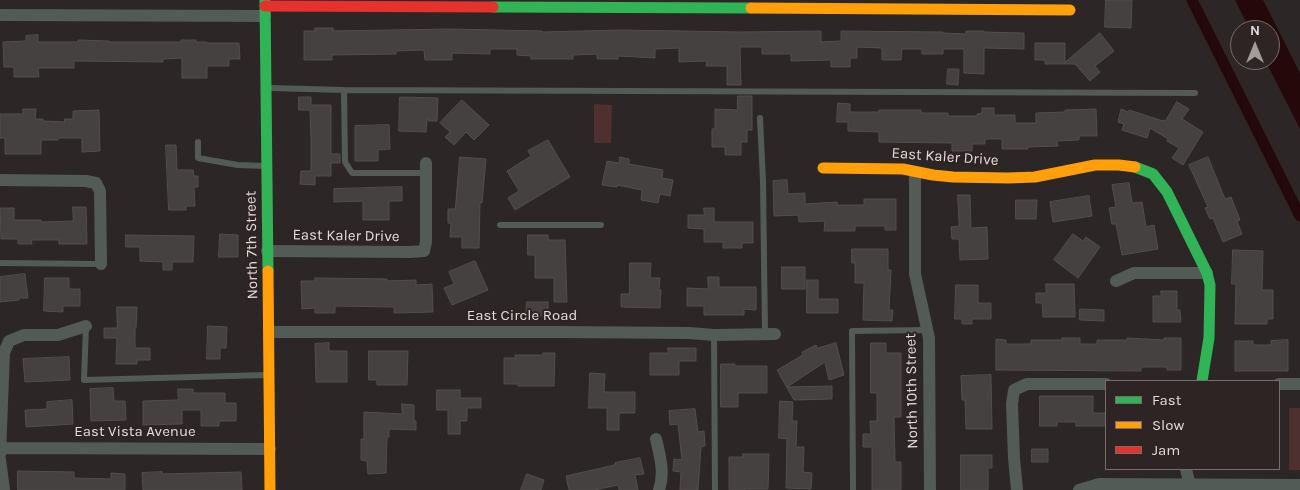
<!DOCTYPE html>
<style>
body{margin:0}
#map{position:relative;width:1300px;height:490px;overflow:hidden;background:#2c2626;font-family:Karla,sans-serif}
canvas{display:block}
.legend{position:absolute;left:1105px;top:380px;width:175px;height:90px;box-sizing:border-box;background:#2e2424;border:1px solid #766d6d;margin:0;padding:6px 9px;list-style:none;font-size:15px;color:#e2dbdb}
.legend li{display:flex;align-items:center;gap:10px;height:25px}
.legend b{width:25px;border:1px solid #766d6d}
.north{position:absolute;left:1230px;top:20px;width:50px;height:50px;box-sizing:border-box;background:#2e2424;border:1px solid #766d6d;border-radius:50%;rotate:0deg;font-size:14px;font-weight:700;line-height:20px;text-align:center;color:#e2dbdb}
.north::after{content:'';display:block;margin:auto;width:18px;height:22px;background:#a29c9c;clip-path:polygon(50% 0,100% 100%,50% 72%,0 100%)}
</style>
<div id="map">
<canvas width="1300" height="490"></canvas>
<ul class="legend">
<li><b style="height:6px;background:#30b455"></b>Fast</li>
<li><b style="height:6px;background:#ff9f0a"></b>Slow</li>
<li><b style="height:6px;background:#e5322d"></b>Jam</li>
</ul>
<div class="north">N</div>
</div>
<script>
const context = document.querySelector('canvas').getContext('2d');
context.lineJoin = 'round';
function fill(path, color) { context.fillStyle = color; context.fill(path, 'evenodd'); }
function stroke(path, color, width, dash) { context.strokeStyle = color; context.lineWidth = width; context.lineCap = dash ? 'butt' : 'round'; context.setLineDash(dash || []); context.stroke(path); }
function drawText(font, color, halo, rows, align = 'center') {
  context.font = font + ' Karla,sans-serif'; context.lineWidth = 4; context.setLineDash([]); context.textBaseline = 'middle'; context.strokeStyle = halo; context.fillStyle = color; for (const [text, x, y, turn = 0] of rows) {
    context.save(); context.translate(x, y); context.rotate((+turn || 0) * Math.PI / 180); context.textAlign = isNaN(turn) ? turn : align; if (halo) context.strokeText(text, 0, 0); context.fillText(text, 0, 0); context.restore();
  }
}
fill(new Path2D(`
 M594,104L612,105L611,143H594Z
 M1289,408H1300V470H1289Z`), '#4f3030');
fill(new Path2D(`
 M1235,0H1263L1300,73V129L1265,60H1270V30H1250Z`), '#24080a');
stroke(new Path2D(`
 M1192,0L1300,216`), '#24080a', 11);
const building = new Path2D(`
 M1106,0H1132L1131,28L1105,27Z
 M315,28H333V31L450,29L542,31V32L621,30L741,32L821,31V42L841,41V31L943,32V33L966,34V31H984V32L1024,33V49L984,48V74L964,73V49H943V54H922V49H902L901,60H882V48L857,47V58H850V67H831V60L791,61V54H762V47H740L741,85H727V66H706L707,61L679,62V48L655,49V58L618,56V59H597V54L573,55V59H531V56L517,55V49H490V54L452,53V60H425L424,50L396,51V54L332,55V60H304V31H315Z
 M1100,33L1114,51L1095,66L1100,72L1090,81L1075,64H1045V60H1035V43H1065V62Z
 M38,35V42H78V40L109,41V42H181V40H196V42H207V43H239L240,59H229V66H207V78H182V58L163,59V62L74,61V68H38L39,77H14V67H4L3,42L26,41V36Z
 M948,69H959L958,85L947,84Z
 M738,96H752V130H747V142H741V155H725V147H712V129H715V109L737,110Z
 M299,97H311V105H331V154H340V163H331V176H315V185L300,184L301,171H311V137L310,110H299Z
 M400,97L438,98L437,121H429L427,119L426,132L399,131Z
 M462,100L489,125L474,140L466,132L454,145L445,137L450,132L440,123Z
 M1177,102L1189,109L1182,119L1203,132L1183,165L1172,158L1179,148L1167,141L1168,139L1150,128L1147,138L1122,130L1124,124L1118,122L1121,109L1128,112L1129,110L1163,121V120L1165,121Z
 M838,103L850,104V112H879V110H921V113H948V116H977V114L982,113V108H994V115H1015V123H1036V113L1065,112V110L1096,109L1097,136H1079V140L1057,141L1058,146L1028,147V149H1002V139H985V144H972V151H952V143L879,142V132L848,131V122H837Z
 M23,109H36L35,119H43V121L65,122L64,119H73V111L99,110L100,151L82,152V138H58V140H41V154H5V138H0V114H23Z
 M389,125L390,149L378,150V161H355V126Z
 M548,140L570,177L515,210L508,198L519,191L507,171L531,156L528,151Z
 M166,145H176L177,170H193L194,176H198V187H194L195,206H186V210H169Z
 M460,157L486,159L482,203H480L479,248H462V237H450L451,223H448V209H455Z
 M620,157L629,159V164L663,170L662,178L673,180L670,196L660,194L658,203L641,200L642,190L617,185V187L602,185L607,161L619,163Z
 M1208,157L1225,199L1231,197L1240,220L1237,221L1242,234L1223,242L1213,218L1210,219L1205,208L1208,207L1189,165Z
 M787,180L788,194L805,193V204L837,202V205H864V199H896V230H885V226H855V231H824L825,221L799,222L798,215L774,216L773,181Z
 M1129,183L1132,203L1142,202L1146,227L1154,225L1158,249L1122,255L1116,224H1112L1109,208L1116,207L1112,185Z
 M402,187V201H389V220H363V201L334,202V189Z
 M958,195H970L971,228L987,227L988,259L960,260L959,239H952L951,227L959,226Z
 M1089,196L1092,216L1053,222L1050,202Z
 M1016,200H1037L1036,219H1016Z
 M73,207H86L87,244H59V240H31L32,244H18V239H1L0,208H14V220H41V222L73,221Z
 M704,208H714V222H753V243H742V248H723V242H704V229L688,228V215H704Z
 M220,234L238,235V257H219Z
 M1073,234L1083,241L1086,237L1100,247L1078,278L1054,260Z
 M126,235L194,236L193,262H172V270H163V262L140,261V247H126Z
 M528,235H548V240H565L567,302H554V278H535V255H528Z
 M852,249H888V270H891L889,310H893L892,321L863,320L864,283H855V263H852Z
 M1233,250L1263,251L1262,290H1273V319H1267V324H1235L1236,284H1232Z
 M475,261L488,290L452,305L444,288L454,284L449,272Z
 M630,263H651L650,278H660L659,290H661L660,308L621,307V294H629Z
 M782,267H805V289H782Z
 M25,274L28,298H19V300L0,302V277Z
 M708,277H719V287H756V310L744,309V315H704V306H687V288L708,289Z
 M45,278H69V289H80V306H63V312L44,311Z
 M315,278L387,279V281L416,280V285L432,284L433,312L394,313V307L335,306V313H315V308L302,309L301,281H315Z
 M807,280H818V299H838V313H807Z
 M1046,284H1074L1075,317H1043L1042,303H1036V293H1046Z
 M956,285H978V303H991V319H972V324H962V319H955Z
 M1161,291H1177V310H1180L1181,322H1153V296H1161Z
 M527,302H548V316H526Z
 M117,307H137L136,328H135V348H150V360H137V364H116L117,338H104V328H117Z
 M1080,309L1104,310V321L1080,320Z
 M208,326L227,327L226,348H220V359H207Z
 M1062,338H1080V344H1097V340H1127V338L1164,340V338H1181V370H1167V367H1141V371L996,370V339L1006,340V344H1031V340H1062Z
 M1288,340V371H1235V341H1253V345H1271V341Z
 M329,343V351H347V382H316L315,344Z
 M836,343L844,375L829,380L825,362L787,387L832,386V399L794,400L777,370L803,355L802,352L816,345L817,348Z
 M871,343H886V353H901V417H894L895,462H901V490H872V447H863V434H871L870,421H877V393H871Z
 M668,348H696V361H679V375H650V353H668Z
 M369,351H408L407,385H377V380H369Z
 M543,353H555L554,386H518V384H504V358H515V355H543Z
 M69,357L70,380L25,382L23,359Z
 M721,364H735V366H767V393H738V407H721Z
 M590,373L605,374L604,392H635V413H619V430H607V408H589Z
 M991,375L992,429H966L965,400H962L961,376Z
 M113,388L114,401H125L126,420L91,421L90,389Z
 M178,389H193V393H225V403H236V421H219V426H201V410H182V424L143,425V401L178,400Z
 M437,390H460V398H481V408H467V421H460V434H448V410H437Z
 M1040,396H1093V413H1106V426H1076V422H1057V426H1040Z
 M72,400L73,424L26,427L25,410L47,409V402Z
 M780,401L793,402L792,421H797L796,447H804L803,472L812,473L811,489L786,488L787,439L779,438Z
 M402,404L414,405V421H416V430L389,429V437H387L386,473L368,474L367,461L361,460V439H364V412L402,414Z
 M695,409L698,432L704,431L705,446L701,447L698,490H680L681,472L673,471L674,459L682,460L678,424L670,425L669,411Z
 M1032,449H1048V462H1032Z
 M743,454H769L768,489H745V490H729V457H743Z
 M961,455H992V468H988V490H961Z
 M640,458L644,474L635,475L638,490H619L618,485L594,490H569L566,476L615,465V463Z
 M18,471L74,472V478L111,479V473L125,474V490H18Z
 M162,472V474L241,472L242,490H143L142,473Z
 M527,474L544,480L541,490H521Z`);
fill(building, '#464141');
stroke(building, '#534e4e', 1);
stroke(new Path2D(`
 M270,88L344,90L1195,93
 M344,90L345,162L352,173H426
 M760,118L763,181L765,334
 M198,142V158L238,165L265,166
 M500,225H601
 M0,263L101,264
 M86,326L84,380L266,375
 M714,335L715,490
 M853,490L852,331L928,330`), '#525b55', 6);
stroke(new Path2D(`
 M0,15L265,16
 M915,172V274L929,338L930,490
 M0,180L86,181L96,183L100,191L101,264
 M267,251L410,252L424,251L426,242V163
 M1116,281L1134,273H1207
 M269,332H560L689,333L714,335L775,334
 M1279,384H1300
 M656,439C660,456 665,473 659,490
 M0,448L270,449
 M0,454L4,353L9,341L24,335H58L86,326
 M0,459L4,490
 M1186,469L1191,490
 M1017,490L1014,458L1012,404L1014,390L1027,384H1106
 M1079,490L1099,484L1300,485`), '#525b55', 12);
stroke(new Path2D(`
 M265,0L268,271
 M493,7L751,8
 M1135,167L1153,174L1167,192L1207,273L1210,285L1209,338L1202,381`), '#30b455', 11);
stroke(new Path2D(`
 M751,8L1070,10
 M823,168L903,169L933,175L953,177L1008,178L1035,177L1095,165H1119L1135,167
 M268,271L270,490`), '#ff9f0a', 11);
stroke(new Path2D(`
 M265,6L493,7`), '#e5322d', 11);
drawText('15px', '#e2dbdb', '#2e2424', [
 ["East Kaler Drive",945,157,4],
 ["East Kaler Drive",346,236,1],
 ["North 7th Street",252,245,-91],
 ["East Circle Road",522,316],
 ["North 10th Street",912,391,-91],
 ["East Vista Avenue",135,432]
]);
</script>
